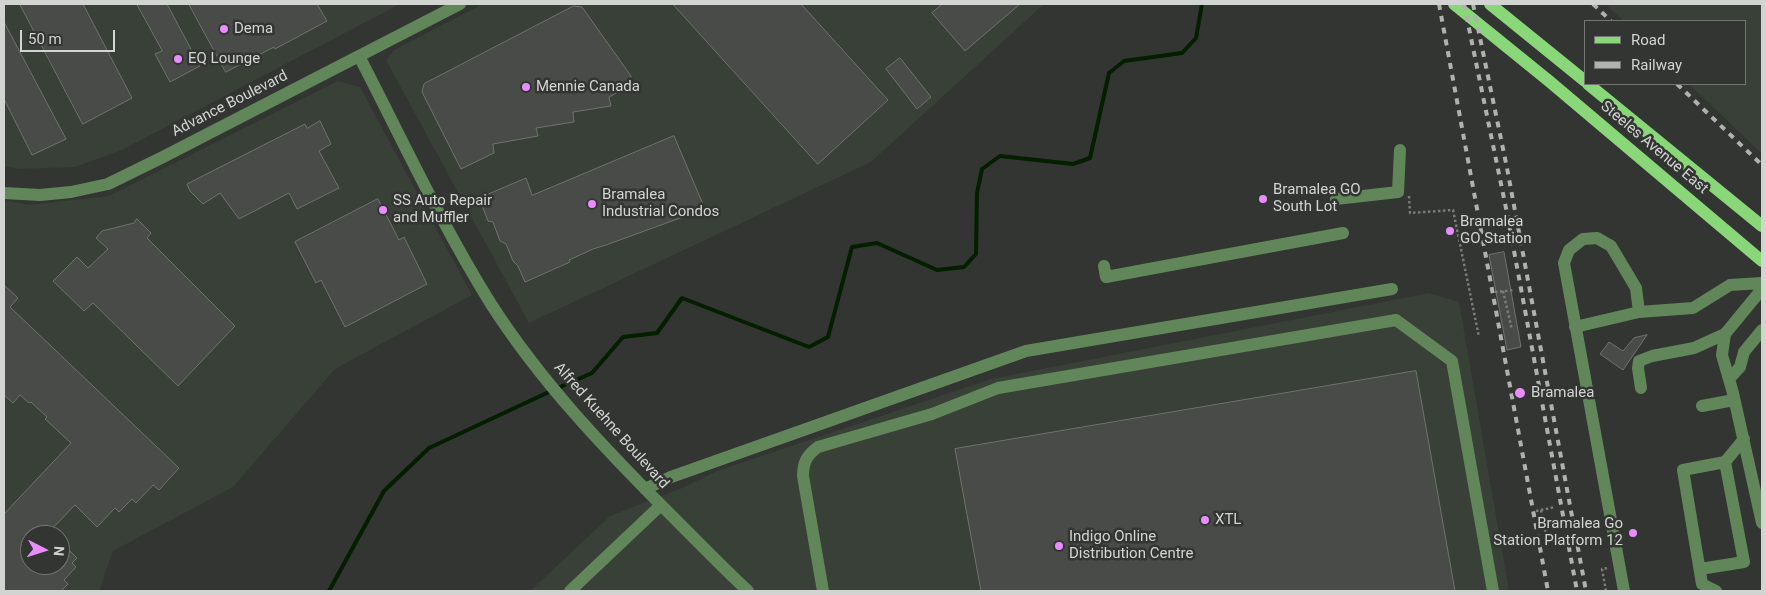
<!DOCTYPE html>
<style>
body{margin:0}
#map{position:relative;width:1766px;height:595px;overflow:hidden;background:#323531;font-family:Roboto,sans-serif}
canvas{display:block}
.frame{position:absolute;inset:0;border:5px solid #d2d4d2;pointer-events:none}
.legend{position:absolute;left:1584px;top:20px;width:162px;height:65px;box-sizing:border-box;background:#323531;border:1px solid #727571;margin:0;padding:6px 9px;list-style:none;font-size:15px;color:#d2d4d2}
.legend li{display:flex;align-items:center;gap:10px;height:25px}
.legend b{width:25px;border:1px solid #727571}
.north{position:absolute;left:20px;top:525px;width:50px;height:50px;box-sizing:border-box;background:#323531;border:1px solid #727571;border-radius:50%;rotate:95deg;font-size:14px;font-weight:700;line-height:20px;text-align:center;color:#d2d4d2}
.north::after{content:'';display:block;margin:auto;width:18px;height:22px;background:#e98dfe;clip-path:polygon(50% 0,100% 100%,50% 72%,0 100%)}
.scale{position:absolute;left:20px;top:30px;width:95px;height:22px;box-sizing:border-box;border:2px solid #d2d4d2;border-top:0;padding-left:6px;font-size:15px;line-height:18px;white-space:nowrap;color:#d2d4d2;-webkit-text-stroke:4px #323531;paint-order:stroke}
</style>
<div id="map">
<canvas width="1766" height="595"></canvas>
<div class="frame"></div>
<ul class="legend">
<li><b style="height:6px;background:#8ad779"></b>Road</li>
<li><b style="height:6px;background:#b0b2b0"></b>Railway</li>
</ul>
<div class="north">N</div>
<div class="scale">50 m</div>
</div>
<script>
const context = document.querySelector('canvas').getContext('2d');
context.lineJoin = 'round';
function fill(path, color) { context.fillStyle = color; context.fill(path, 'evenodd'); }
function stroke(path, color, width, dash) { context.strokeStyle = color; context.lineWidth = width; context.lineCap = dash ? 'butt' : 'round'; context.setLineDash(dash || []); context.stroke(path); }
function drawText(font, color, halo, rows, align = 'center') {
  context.font = font + ' Roboto,sans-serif'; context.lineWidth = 5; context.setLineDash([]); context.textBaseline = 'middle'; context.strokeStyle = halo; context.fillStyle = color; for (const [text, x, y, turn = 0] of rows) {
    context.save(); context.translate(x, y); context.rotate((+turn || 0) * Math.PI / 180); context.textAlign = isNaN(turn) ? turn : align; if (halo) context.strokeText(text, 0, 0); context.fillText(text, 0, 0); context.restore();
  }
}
fill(new Path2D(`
 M4,4H400L122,150L75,167L19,169L4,166Z
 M483,4H1044L871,162L529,323L386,60L394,50Z
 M1605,4H1762V154L1689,84H1745V21H1624Z
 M338,81L360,87L472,295L335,369L233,487L113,551L99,591H4V200L29,205L109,196ZM30,535H60V565H30Z
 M1429,293L1459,302L1509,591H530L610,516L682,488L717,471L991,379Z`), '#394037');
stroke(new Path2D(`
 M558,388L592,373L623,337L657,333L682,298L809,347L828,337L852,247L877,243L937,270L964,267L976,254L977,193L982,169L1000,156L1073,164L1090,158L1109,73L1124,61L1182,53L1196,38L1202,4
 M329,591L384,491L429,448L551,391`), '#031f00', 4);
const building = new Path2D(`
 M20,4H83L132,98L83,124Z
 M137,4H167L200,66L170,82L155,54L162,51Z
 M189,4H317L327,21L275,49L274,47L226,72Z
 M673,4H801L888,100L818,164Z
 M943,4H1020L965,51L932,13Z
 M574,6L582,7L631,76V85L609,97L611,106L573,112L574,122L536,128L538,136L493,144L494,153L461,169L422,92L424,84Z
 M4,22L66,139L32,155L4,99Z
 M900,58L931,97L917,109L886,69Z
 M320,121L331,144L319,151L339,188L297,209L289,193L239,219L220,193L203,204L190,191L187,184L305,124L307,128Z
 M674,136L705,209L606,245L593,249L569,260L570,262L525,282L518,266L513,261L506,244L500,241L493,222L488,221L479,198L526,178L532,195Z
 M378,199L399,240L404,237L427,284L345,327L321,280L316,283L295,242Z
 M137,219L151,233L147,238L235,326L178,386L93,303L84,311L53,281L77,257L88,268L108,249L96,238L102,231L134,223Z
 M1504,252L1521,347L1507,350L1489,255Z
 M4,285L18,298L10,307L179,468L159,490L153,485L136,503L132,499L119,512L115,508L97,527L75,505L46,535H30V565H60V541L77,558L72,563L76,567L64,580L68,584L61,591H4V514L71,443L45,419L47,417L31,402L29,403L20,395L13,403L4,395Z
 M1647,335L1623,370L1600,354L1609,342L1623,351L1634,338Z
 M1416,371L1455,591H981L955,449Z`);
fill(building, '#484b48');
stroke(building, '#6f726e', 1);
stroke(new Path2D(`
 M1409,196L1410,213L1453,210L1479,337
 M1503,291L1512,330
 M1495,292L1514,290
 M1541,510L1546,535
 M1536,511L1555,507
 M1606,591L1602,569L1608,568`), '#797c79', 2.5, [2.5, 2.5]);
stroke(new Path2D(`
 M359,56C402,139 441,224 491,304C541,382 605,449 670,514C696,540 721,566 748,591
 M4,193L40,195L71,192L108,184L163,157L460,4
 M1336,199L1398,192L1400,150
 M1104,266L1106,277L1343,233
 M1575,327L1639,312L1693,308L1730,285L1762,283
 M1725,334L1722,355L1733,393L1762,523
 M1729,379L1740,367L1744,352L1762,330
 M1641,388L1638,368L1639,361L1652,356L1694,348L1725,334L1762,289
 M1702,406L1734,400
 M645,489L671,477L1026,351L1392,289
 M1700,569L1744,562L1725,462
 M570,591L661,505
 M823,591L803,476C803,462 807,455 818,447L932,414L998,388L1396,320L1452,361L1493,591
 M1624,591L1564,263L1569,250L1583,239L1597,238L1611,246L1636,288L1639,312
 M1716,591L1702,584L1683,470L1725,462L1744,439`), '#618659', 12);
stroke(new Path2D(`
 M1454,4L1549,81L1762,261
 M1490,4L1585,81
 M1588,84L1762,226`), '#8ad779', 12);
stroke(new Path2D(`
 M1439,4L1548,591
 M1464,4L1507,213L1577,591
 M1473,4L1507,168L1586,591
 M1593,4L1611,21
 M1677,84L1762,165`), '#b0b2b0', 4, [6, 6]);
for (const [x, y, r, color] of [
 [224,29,5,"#e98dfe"],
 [178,59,5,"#e98dfe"],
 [526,87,5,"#e98dfe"],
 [1263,199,5,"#e98dfe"],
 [592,204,5,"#e98dfe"],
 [383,210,5,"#e98dfe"],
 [1450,231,5,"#e98dfe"],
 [1520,393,6,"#e98dfe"],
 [1205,520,5,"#e98dfe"],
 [1633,533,5,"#e98dfe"],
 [1059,546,5,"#e98dfe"]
]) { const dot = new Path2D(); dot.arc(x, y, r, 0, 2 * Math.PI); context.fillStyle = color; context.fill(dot); stroke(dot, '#323531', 2); }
drawText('15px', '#d2d4d2', '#323531', [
 ["Dema",234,29],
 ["EQ Lounge",188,59],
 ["Mennie Canada",536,87],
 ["Bramalea GO",1273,190],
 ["South Lot",1273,207],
 ["Bramalea",602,195],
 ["Industrial Condos",602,212],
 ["SS Auto Repair",393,201],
 ["and Muffler",393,218],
 ["Bramalea",1460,222],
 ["GO Station",1460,239],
 ["Bramalea",1531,393],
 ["XTL",1215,520],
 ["Bramalea Go",1623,524,"right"],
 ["Station Platform 12",1623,541,"right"],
 ["Indigo Online",1069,537],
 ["Distribution Centre",1069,554]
], 'left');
drawText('15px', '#d2d4d2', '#323531', [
 ["Advance Boulevard",230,104,-27],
 ["Steeles Avenue East",1654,148,40],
 ["Alfred Kuehne Boulevard",611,426,48]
]);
</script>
